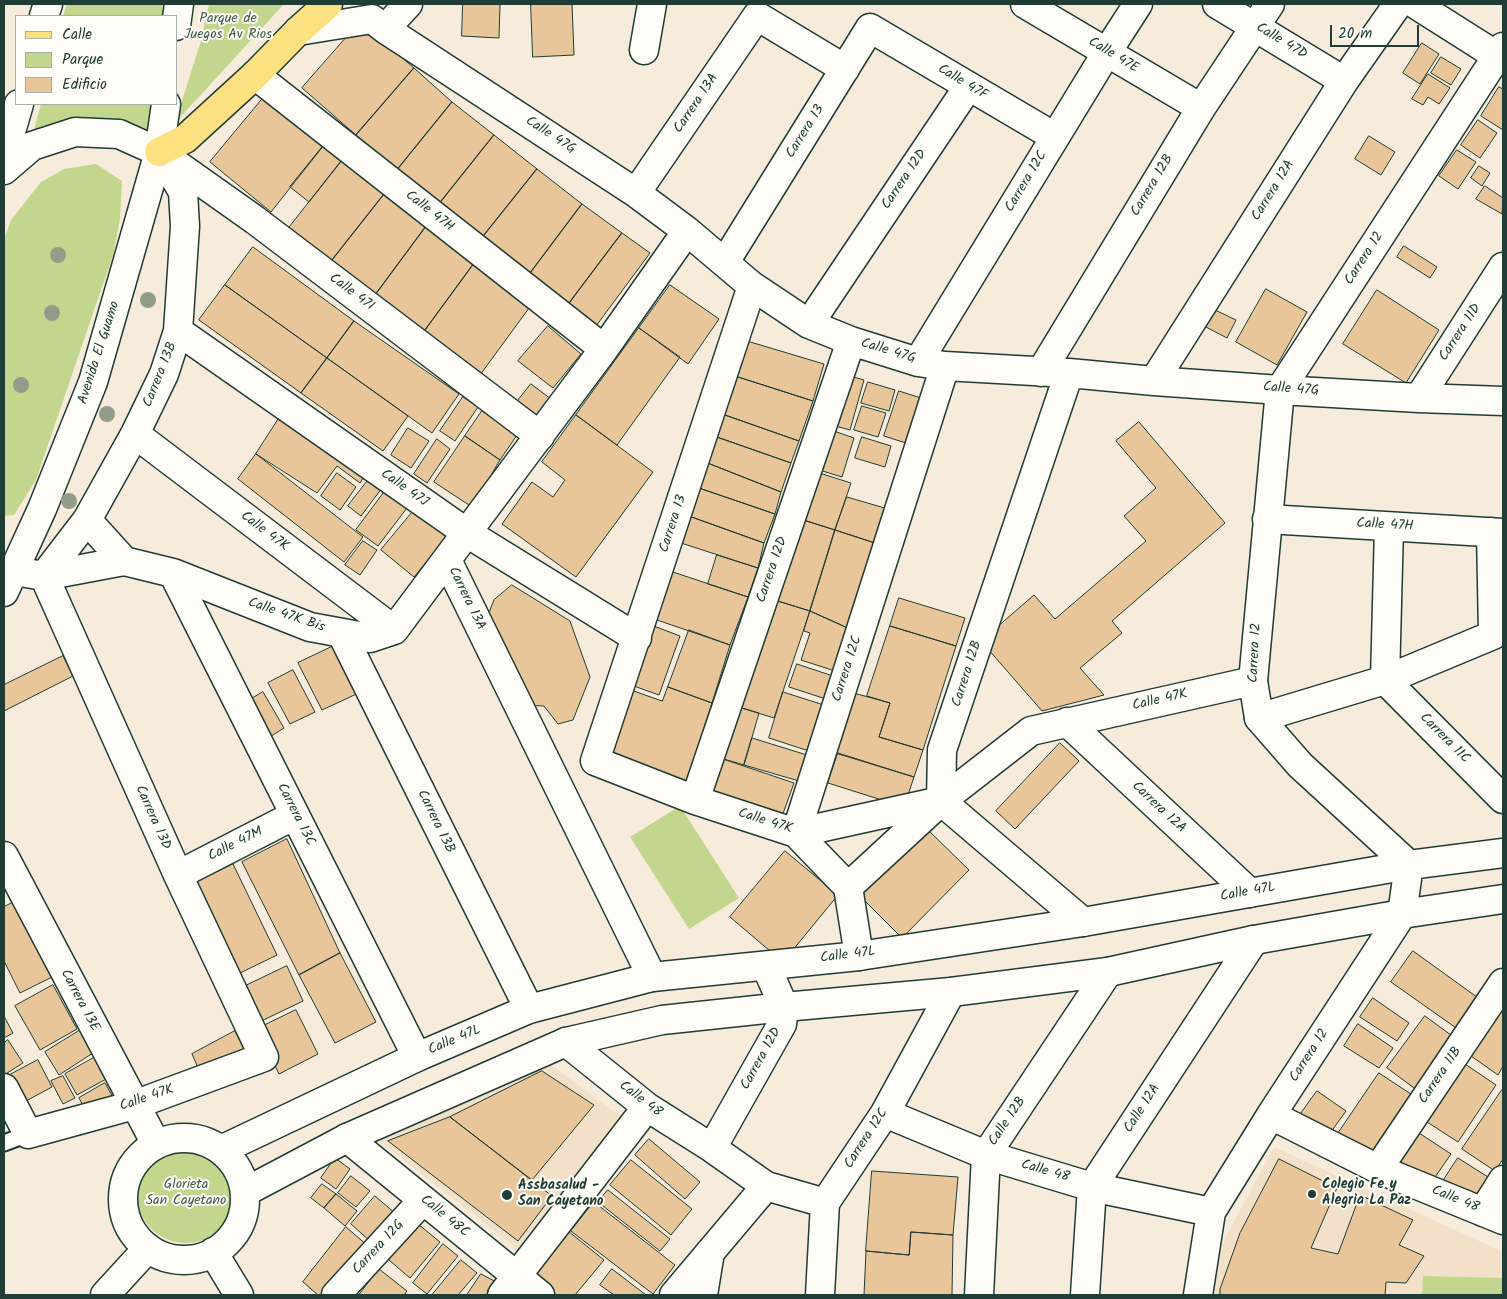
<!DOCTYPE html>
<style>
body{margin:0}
#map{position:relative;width:1507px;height:1299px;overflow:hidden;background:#f7ecdb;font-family:Kalam,sans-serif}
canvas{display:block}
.frame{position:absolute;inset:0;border:5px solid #1f3d34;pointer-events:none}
.legend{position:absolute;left:15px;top:15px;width:162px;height:90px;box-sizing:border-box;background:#fdfcf7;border:1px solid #a4b0a9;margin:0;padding:6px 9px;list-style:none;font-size:15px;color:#1f3d34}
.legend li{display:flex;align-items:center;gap:10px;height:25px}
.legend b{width:25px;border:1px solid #a4b0a9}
.scale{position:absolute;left:1330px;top:25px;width:89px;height:22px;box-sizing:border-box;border:2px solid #1f3d34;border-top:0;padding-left:6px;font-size:15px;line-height:18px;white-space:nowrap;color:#1f3d34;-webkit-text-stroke:4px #fdfcf7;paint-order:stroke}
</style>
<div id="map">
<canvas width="1507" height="1299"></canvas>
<div class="frame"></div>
<ul class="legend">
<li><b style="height:6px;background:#fde080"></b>Calle</li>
<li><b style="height:14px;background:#c2d78d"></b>Parque</li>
<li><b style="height:14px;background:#e9c59a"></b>Edificio</li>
</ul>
<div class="scale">20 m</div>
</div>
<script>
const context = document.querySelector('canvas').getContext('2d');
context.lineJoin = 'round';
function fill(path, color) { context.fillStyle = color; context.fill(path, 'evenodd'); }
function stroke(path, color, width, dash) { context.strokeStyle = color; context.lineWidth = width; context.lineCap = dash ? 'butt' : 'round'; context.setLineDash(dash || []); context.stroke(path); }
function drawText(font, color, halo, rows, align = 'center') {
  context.font = font + ' Kalam,sans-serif'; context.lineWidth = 4; context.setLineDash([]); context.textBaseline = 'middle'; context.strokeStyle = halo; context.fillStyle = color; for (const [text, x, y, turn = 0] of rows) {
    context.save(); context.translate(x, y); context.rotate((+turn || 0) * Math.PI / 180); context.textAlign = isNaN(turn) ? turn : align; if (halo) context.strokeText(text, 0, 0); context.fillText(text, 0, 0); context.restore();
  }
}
fill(new Path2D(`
 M547,1062L627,1121L519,1250L378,1140Z
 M1274,1147L1503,1252V1295H1210L1224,1240Z`), '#f3e0c8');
fill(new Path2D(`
 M67,4H171L170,16H63Z
 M209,4H284L175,123L200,44Z
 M41,104H154L148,132L88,123L31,140Z
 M96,164L122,181L120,219L113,255L36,480L14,515L4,516V240L11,220L41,182L64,169Z
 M680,806L739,898L689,929L630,837Z
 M137 1194a49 49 0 1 1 98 0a49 49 0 1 1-98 0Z
 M1423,1276L1503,1278V1295H1422Z`), '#c2d78d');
const building = new Path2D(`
 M463,4H500L499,38L462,36Z
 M531,4H572L574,55L533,57Z
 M360,22L414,68L356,135L302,88Z
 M1422,43L1439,54L1420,84L1403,73Z
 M1441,57L1461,69L1451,85L1431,73Z
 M414,68L452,102L397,170L356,135Z
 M1428,74L1450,88L1439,104L1428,97L1423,105L1412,99Z
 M1499,87L1503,89V130L1481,116Z
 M264,97L324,145L271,212L210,162Z
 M452,102L494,135L439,204L397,170Z
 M1478,120L1497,133L1480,158L1461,145Z
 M494,135L537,169L481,239L439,204Z
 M1369,136L1395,152L1381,175L1355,159Z
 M324,145L343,159L309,202L290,187Z
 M1457,150L1476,162L1458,189L1439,176Z
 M343,159L385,193L329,264L288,229Z
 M1479,166L1490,173L1482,186L1471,178Z
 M537,169L582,204L528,276L481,239Z
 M1485,186L1503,198L1502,214L1476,199Z
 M385,193L427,225L373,298L329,264Z
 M582,204L622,233L567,306L528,276Z
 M427,225L475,262L423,333L373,298Z
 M622,233L650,253L596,326L567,306Z
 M1404,246L1437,267L1430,278L1397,257Z
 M253,247L354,321L327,358L225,285Z
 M475,262L532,304L480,375L423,333Z
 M225,285L327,358L301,393L199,320Z
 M670,285L719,319L688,364L639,328Z
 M1266,289L1307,312L1277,365L1236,342Z
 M1377,290L1439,330L1406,383L1343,344Z
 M1211,308L1236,320L1227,338L1202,325Z
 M354,321L459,394L432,433L327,358Z
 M548,326L581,354L553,388L518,361Z
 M639,328L680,357L617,445L576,415Z
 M747,341L824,364L813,401L735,376Z
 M327,358L408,416L383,451L301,393Z
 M843,374L864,380L850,430L828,424Z
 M735,376L813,401L799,441L722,414Z
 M868,382L895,390L889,411L861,403Z
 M531,384L551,399L533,423L513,407Z
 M899,391L924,399L909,444L884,436Z
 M463,397L478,407L455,441L440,431Z
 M862,406L886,413L878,437L854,430Z
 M482,411L517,435L500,460L465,436Z
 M283,412L368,470L360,483L337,466L317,493L256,454Z
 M722,414L799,441L791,463L714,436Z
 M576,415L653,472L576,577L502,524L532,482L553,497L565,480L542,462Z
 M1139,422L1225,523L1112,621L1122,633L1080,668L1104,695L1042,711L981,641L1034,595L1055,619L1146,541L1124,516L1156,488L1116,441Z
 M408,428L429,441L411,468L391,455Z
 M828,429L854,438L842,477L816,469Z
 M465,436L500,460L472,507L434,482Z
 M714,436L791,463L781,492L705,462Z
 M862,437L891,446L885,467L855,458Z
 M437,439L450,449L427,483L414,474Z
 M256,454L363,537L344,562L238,479Z
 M705,462L781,492L775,514L696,487Z
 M813,471L851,483L835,530L797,518Z
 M337,473L356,487L340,510L321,496Z
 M373,474L385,484L361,516L348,506Z
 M388,487L410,504L378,546L356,530Z
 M696,487L775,514L764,543L686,515Z
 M847,497L888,509L878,544L835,530Z
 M415,509L448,536L414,577L381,550Z
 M686,515L764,543L758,568L678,542Z
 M797,518L835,530L810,611L768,598Z
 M835,530L878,544L850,629L810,611Z
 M363,541L377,550L360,575L345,565Z
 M717,555L758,568L748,597L708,584Z
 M670,571L748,597L730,645L654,619Z
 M512,585L570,621L590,677L573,720L558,724L544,706L524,705L486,620L494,600Z
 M768,598L810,611L774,718L732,705Z
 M899,598L965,618L956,646L890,626Z
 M810,611L850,629L835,671L801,660L810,633L804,631Z
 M651,625L680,636L659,695L631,685Z
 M890,626L956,646L923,750L879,737L890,703L867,696Z
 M689,630L730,645L712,703L668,687Z
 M342,642L363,691L322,710L298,663Z
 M63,656L73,676L4,711V685Z
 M797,664L836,677L829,700L789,687Z
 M293,670L315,712L290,724L268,683Z
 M668,687L712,703L687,781L605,752L628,689L662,701Z
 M263,692L284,728L265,740L243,704Z
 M783,692L827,706L812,752L769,738Z
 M850,692L890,703L879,737L923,750L914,777L832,752Z
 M732,705L759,713L744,765L717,757Z
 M752,738L807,755L799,781L744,765Z
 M1060,743L1079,761L1015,829L996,811Z
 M838,753L914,777L904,807L828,783Z
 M717,757L794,783L780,822L705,795Z
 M925,827L969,870L902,938L858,894Z
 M287,839L340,953L299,975L242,862Z
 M785,851L838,895L783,962L730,917Z
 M233,864L277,955L238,974L194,883Z
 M14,902L52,977L20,993L4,961V907Z
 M1413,951L1481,1000L1459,1030L1391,982Z
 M340,953L376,1022L335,1043L299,975Z
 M287,966L303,1001L253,1025L237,990Z
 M53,985L77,1029L40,1050L15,1006Z
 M1373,998L1409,1023L1397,1041L1360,1017Z
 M1503,1009V1066L1498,1075L1471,1056Z
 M296,1010L318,1054L279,1074L257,1029Z
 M4,1016L13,1033L4,1038Z
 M1425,1016L1455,1038L1417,1090L1387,1068Z
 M1358,1024L1393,1048L1379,1068L1344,1046Z
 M82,1029L96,1051L59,1075L45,1052Z
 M235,1031L246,1053L200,1072L192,1054Z
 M8,1040L23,1063L4,1075V1043Z
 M97,1056L108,1078L77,1095L65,1074Z
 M38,1060L52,1087L15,1107L4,1078Z
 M1465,1064L1496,1085L1458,1142L1427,1122Z
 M542,1071L594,1105L532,1180L450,1117Z
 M1379,1073L1417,1098L1373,1163L1335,1138Z
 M63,1076L75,1098L63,1104L51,1081Z
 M105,1083L114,1099L87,1113L79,1098Z
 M1502,1090L1503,1091V1159L1495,1171L1462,1149Z
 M1317,1091L1346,1111L1328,1136L1300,1115Z
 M450,1117L552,1196L518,1241L388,1141Z
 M1416,1131L1451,1154L1431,1183L1397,1159Z
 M649,1139L700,1182L685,1199L635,1155Z
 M335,1158L350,1169L336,1189L321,1178Z
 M1458,1158L1491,1179L1476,1202L1443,1181Z
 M1279,1159L1337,1188L1311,1248L1338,1254L1360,1195L1413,1220L1399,1245L1424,1256L1406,1283L1386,1282L1385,1295H1220V1289L1240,1233Z
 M631,1160L692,1209L671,1235L610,1185Z
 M872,1171L958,1177L953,1235L911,1232L909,1255L866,1251Z
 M351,1176L370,1191L356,1207L338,1193Z
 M322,1184L336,1194L324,1208L311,1198Z
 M608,1190L670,1239L660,1251L598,1202Z
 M336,1194L357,1211L345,1226L324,1208Z
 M375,1196L396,1214L371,1242L351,1224Z
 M594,1202L675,1265L653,1294L571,1231Z
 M418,1224L440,1242L410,1278L389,1260Z
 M346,1227L368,1246L328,1295H318L303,1282Z
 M568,1231L604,1260L575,1295H555L532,1276Z
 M911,1232L953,1235L952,1295H864L866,1251L909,1255Z
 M443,1244L458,1256L427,1294L413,1283Z
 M461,1260L477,1273L458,1295H432Z
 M379,1269L407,1291L404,1295H359Z
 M612,1269L646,1295H614L600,1285Z
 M481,1274L500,1284L492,1295H467Z`);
fill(building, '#e9c59a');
stroke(building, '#1f3d34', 1);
const service = new Path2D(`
 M4,1143L28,1134`);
const minor = new Path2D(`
 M1025,4L1201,108
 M1217,4L1344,81
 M1415,4L1497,56
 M385,29L408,4
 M298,31L372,19L385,29L636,193L687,231L752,286L809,324L851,341L918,362L945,366L1069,373L1154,381L1280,390L1419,398L1503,401
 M644,50L652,4
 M255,75L604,349
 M159,152L255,220L540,436
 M636,193L757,16L845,69
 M725,262L870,28L1055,137
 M752,286L595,761L695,800L796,833L941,801L1031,731L1253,681
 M809,324L968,87
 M178,331L467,533L637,638
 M918,362L1107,52L1138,4
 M1041,372L1201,108L1270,4
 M1154,381L1344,81L1398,4
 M1419,398L1503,267
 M135,434L394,630
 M1267,519L1503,533
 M87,520L124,561
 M1491,532L1493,635
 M447,560L652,977
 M14,571L44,576L124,561L173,573L310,627L370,638L394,630L604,349L687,231
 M173,573L417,1057
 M44,576L87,520L135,434L164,374L178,331L185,226L183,192L165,161
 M342,634L529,1009
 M1385,680L1503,799
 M1385,680L1389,527
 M1259,718L1385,680L1493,635
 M1067,722L1250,893
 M695,800L851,341
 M941,801L942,750L1069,373
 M941,801L1083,922
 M178,875L295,815
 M848,887L940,802
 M859,956L848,887L796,833L945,366
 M566,1042L647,1107L712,1148L766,1186L825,1203
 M4,1088L28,1134L134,1105L264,1057L178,875L44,576
 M885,1113L986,1155L1092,1187L1211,1212
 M1271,1115L1378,1169L1503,1220
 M347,1138L540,1295
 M712,1148L782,1024L784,1007L766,966
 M1378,1169L1503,983
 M1483,1212L1503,1180
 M336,1295L423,1200
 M502,1295L647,1107
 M674,1295L766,1186
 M703,1295L710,1252
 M820,1295L825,1203L885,1113L951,992
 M979,1295L986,1155L1108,972
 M1085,1295L1092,1187L1254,940
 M1198,1295L1211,1212L1271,1115L1402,914`);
const tertiary = new Path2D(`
 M4,856L156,1144
 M1402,914L1409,865L1300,765L1259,718L1253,681L1280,390L1503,47
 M123 1199a61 61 0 1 1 122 0a61 61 0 1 1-122 0Z
 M221,1150L417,1057L529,1009L652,977L859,956L1083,922L1409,865L1503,853
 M245,1192L347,1138L566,1042L662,1020L784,1007L951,992L1108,972L1254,940L1402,914L1503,899
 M213,1252L239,1295
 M105,1295L148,1248`);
const secondary = new Path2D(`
 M44,16L48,4
 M176,26L179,4
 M4,156L19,104
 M4,170L32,146L75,132L119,134L159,152
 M4,592L42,509L93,382L159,152L166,104`);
const primary = new Path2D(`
 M159,152L185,139L255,75L298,31L328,4`);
stroke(service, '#1f3d34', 19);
stroke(minor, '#1f3d34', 31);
stroke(tertiary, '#1f3d34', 31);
stroke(secondary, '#1f3d34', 31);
stroke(primary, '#1f3d34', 31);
stroke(service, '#fdfcf7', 15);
stroke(minor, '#fdfcf7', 28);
stroke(tertiary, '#fdfcf7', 28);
stroke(secondary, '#fdfcf7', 28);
stroke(primary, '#fde080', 28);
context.fillStyle = '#929d89';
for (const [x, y] of [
 [58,255],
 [148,300],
 [52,313],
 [21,385],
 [107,414],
 [69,501]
]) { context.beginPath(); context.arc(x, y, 8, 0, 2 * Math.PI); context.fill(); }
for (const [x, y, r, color] of [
 [1312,1194,5,"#1f3d34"],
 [507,1195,6,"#1f3d34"]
]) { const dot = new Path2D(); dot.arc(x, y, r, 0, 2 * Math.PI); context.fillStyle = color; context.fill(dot); stroke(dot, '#fdfcf7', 2); }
drawText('14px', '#405c46', '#fdfcf7', [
 ["Parque de",228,20],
 ["Juegos Av Rios",228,36],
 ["Glorieta",186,1186],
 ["San Cayetano",186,1202]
]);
drawText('14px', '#1f3d34', '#fdfcf7', [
 ["Calle 47D",1281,42,31],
 ["Calle 47E",1113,56,31],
 ["Calle 47F",962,83,31],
 ["Carrera 13A",697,104,-56],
 ["Carrera 13",806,132,-58],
 ["Calle 47G",550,136,33],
 ["Carrera 12D",905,180,-56],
 ["Carrera 12C",1027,182,-59],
 ["Carrera 12B",1153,186,-59],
 ["Carrera 12A",1274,191,-58],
 ["Calle 47H",429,212,38],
 ["Carrera 12",1365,259,-57],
 ["Calle 47I",351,293,37],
 ["Carrera 11D",1461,333,-57],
 ["Calle 47G",888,352,17],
 ["Avenida El Guamo",100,353,-72],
 ["Carrera 13B",161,375,-68],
 ["Calle 47G",1291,390,4],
 ["Calle 47J",404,489,35],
 ["Carrera 13",674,524,-72],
 ["Calle 47H",1385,526,3],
 ["Calle 47K",264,532,37],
 ["Carrera 12D",773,570,-71],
 ["Carrera 13A",466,599,64],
 ["Calle 47K Bis",286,616,19],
 ["Carrera 12",1256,653,-87],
 ["Carrera 12C",848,669,-72],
 ["Carrera 12B",968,674,-72],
 ["Calle 47K",1160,701,-13],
 ["Carrera 11C",1444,739,45],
 ["Carrera 12A",1158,808,43],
 ["Carrera 13C",295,815,63],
 ["Carrera 13D",152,818,66],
 ["Carrera 13B",435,822,64],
 ["Calle 47K",765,822,17],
 ["Calle 47M",236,845,-27],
 ["Calle 47L",1248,893,-10],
 ["Calle 47L",848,956,-7],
 ["Carrera 13E",79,1001,62],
 ["Calle 47L",455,1041,-23],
 ["Carrera 12",1310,1056,-57],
 ["Carrera 12D",762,1059,-61],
 ["Carrera 11B",1441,1076,-56],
 ["Calle 47K",147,1099,-19],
 ["Calle 48",640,1100,37],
 ["Calle 12A",1143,1109,-57],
 ["Calle 12B",1008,1122,-56],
 ["Carrera 12C",867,1139,-57],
 ["Calle 48",1045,1172,16],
 ["Calle 48",1455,1200,22],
 ["Calle 48C",444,1217,39],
 ["Carrera 12G",379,1248,-47]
]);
drawText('bold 14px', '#1f3d34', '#fdfcf7', [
 ["Colegio Fe y",1322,1186],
 ["Alegria La Paz",1322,1202],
 ["Assbasalud -",518,1187],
 ["San Cayetano",518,1203]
], 'left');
</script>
